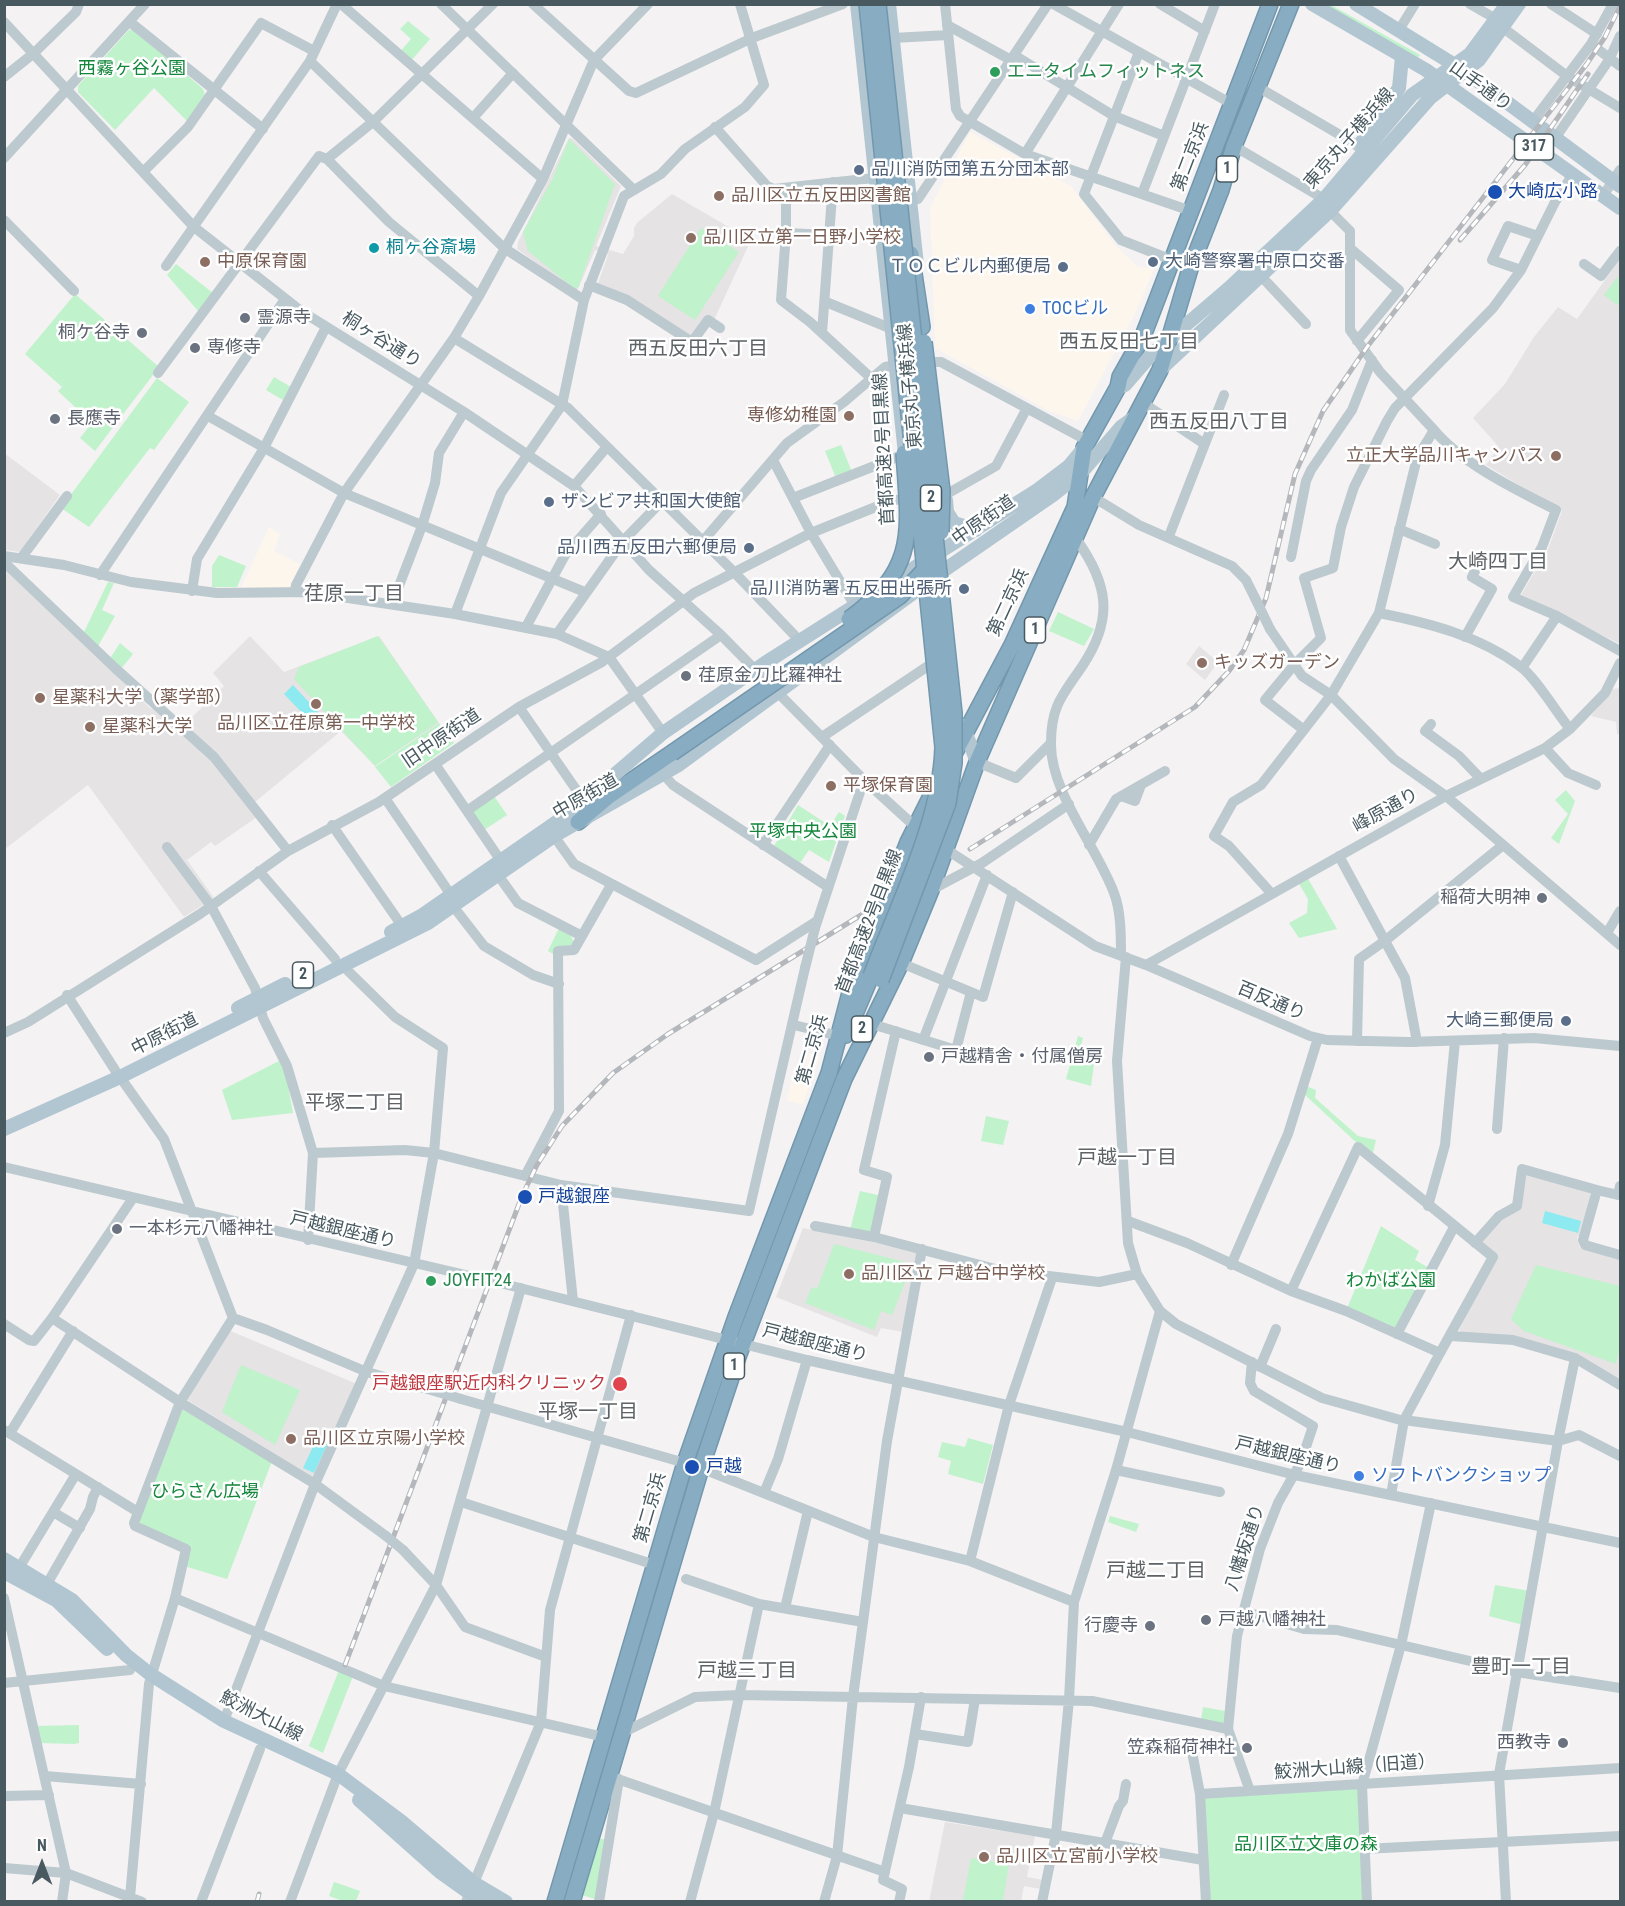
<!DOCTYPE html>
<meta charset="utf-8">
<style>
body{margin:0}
#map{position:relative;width:1625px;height:1906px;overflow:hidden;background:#f4f2f2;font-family:"Roboto Condensed",sans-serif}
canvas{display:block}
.frame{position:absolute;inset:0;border:6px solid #485960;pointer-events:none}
.north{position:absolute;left:12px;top:1834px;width:60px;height:60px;-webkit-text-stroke:4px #fff;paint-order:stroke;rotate:0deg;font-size:16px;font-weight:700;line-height:24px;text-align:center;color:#485960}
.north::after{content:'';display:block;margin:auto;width:21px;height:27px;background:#485960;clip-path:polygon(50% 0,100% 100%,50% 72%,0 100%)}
</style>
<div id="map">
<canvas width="1625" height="1906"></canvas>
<div class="frame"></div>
<div class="north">N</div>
</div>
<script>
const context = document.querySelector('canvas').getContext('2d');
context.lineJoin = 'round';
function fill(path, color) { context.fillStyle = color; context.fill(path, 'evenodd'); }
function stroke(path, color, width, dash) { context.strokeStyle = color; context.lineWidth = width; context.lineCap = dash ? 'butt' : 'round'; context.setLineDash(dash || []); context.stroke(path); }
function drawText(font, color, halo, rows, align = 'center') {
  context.font = font + ' "Roboto Condensed","Noto Sans JP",sans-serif'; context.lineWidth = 5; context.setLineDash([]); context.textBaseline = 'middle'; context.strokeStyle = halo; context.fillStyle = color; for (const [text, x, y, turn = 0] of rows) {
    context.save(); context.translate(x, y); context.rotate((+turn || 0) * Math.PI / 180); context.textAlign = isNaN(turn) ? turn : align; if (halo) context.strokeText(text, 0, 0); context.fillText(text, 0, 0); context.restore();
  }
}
fill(new Path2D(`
 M970,132L1071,186L1115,245L1138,267L1154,269L1134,316L1078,421L1049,411L935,348L930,207Z
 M269,527L280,534L274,551L300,564L289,588L240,590Z
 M809,1053L820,1056L803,1104L787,1101L794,1067L804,1069Z`), '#fdf6ed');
fill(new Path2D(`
 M569,138H572L621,186L596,246L623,254L634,236V228L638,222L672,194L751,240L714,320L692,338L627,296L598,283L608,255L595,250L577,291L517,249L518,242Z
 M1620,259V644L1521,595L1548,549L1562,511L1486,465L1499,447L1473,418L1505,384L1534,337L1558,307L1577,319Z
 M4,453L60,495L20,552L5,550Z
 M5,566L150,708L156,709L211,759L257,817L215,846L211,842L187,860L214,898L184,917L88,785L5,849Z
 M250,636L284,672L379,636L439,723L375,766L341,731L255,802L184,725L224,686L213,673Z
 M1199,646L1218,662L1205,680L1186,664Z
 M1620,688V735L1617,734L1616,722L1591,716L1613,689Z
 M1524,1175L1591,1191L1582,1235L1577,1237L1580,1248L1620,1258V1381L1579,1357L1463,1334L1459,1330L1496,1258L1479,1243L1511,1210Z
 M803,1228L918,1251L903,1332L881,1328L877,1337L776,1297Z
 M228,1330L357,1384L316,1475L312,1477L186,1399Z
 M945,1822L1035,1836L1027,1877L1043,1880L1041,1889L1024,1886L1021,1901L929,1902Z`), '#e5e3e4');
fill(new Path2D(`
 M1326,5H1331L1420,55L1418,58Z
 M408,21L430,39L410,62L399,53L411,39L400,29Z
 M134,29L203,89L205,95L188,122L154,88L115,130L78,92V86L129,30Z
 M569,139L615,184L578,288L575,289L528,251L523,232L552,180Z
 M701,228L739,252L695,320L658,296Z
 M176,264L213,293L199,312L167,275Z
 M1618,276L1620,301L1617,305L1604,295Z
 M75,294L159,367L95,451L80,438L92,423L58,391L62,387L25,354Z
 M274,377L291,387L283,400L266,390Z
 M157,378L189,402L154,450L150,448L89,527L61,508Z
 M841,445L852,472L836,478L825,451Z
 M219,555L246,566L237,587H212V566Z
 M108,582L114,583L102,610L115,616L97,648L83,634Z
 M1058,612L1094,629L1084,646L1049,631Z
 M378,636L438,722L375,766L294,679L299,667Z
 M120,643L133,654L120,670L109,660Z
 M439,723L454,743L391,787L375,767Z
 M1566,790L1575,801L1559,844L1551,838L1568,814L1555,800Z
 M494,796L507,815L484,830L472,811Z
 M798,805L830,826L839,812L845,816L829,862L809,850L800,863L774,846Z
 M1307,877L1337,929L1299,938L1289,923L1307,913L1308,899L1298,882Z
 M559,928L570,934L575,944L555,955L548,951Z
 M1078,1036L1083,1038L1077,1059L1094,1064L1091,1086L1066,1079Z
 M279,1061L286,1074L293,1113L232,1120L222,1090Z
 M1306,1086L1316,1090L1315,1098L1358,1136L1376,1140L1372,1157L1304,1094Z
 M986,1116L1009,1121L1003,1145L981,1141Z
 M860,1191L882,1196L873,1235L850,1230Z
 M1381,1226L1419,1251L1415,1260L1431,1269L1397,1334L1346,1311Z
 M834,1244L909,1263L911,1267L892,1315L881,1311L874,1330L805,1303L812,1287L817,1289Z
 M1536,1265L1620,1286V1346L1616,1364L1524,1331L1511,1319Z
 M241,1365L300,1390L275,1445L222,1412Z
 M182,1409L272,1461L227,1579L184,1566L188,1547L142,1526L139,1520Z
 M968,1438L993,1445L983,1484L948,1474L951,1461L938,1457L942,1442L965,1447Z
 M1110,1516L1139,1524L1136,1532L1108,1522Z
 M1495,1585L1530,1591L1523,1625L1489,1616Z
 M339,1670L353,1676L323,1753L309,1746Z
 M1203,1707L1225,1711L1224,1724L1201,1720Z
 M79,1725V1743L74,1744L40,1743L36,1726Z
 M1362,1785L1367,1901H1206L1200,1794Z
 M598,1838L607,1840L595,1899L582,1895Z
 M971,1858L1009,1864L1003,1901H963Z
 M334,1882L360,1891L356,1901H343L329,1896Z`), '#c0f2cc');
fill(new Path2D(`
 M293,685L319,713L310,721L284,694Z
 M1545,1211L1581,1221L1578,1233L1542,1223Z
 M318,1436L329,1441L314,1473L303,1468Z`), '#8ceaf0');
const highway = new Path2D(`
 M911,254L922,327
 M952,758L1012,645L1075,507L1084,448L1118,387L1120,377L1143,336L1270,4
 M584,801L610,785
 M578,822L609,796L672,753
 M846,1035L871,976
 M555,1902L685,1463L736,1317L829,1073L852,985L908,842L934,790
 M572,1902L701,1468L739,1354L844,1079L901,963L931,890L977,762L1093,497L1160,370L1190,269L1221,190L1234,146L1291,4`);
stroke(highway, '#7398ae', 18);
stroke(new Path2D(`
 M341,4L543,179
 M441,4L634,190
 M533,4L629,91L636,93L752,38L843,4
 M945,4L956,109L960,116L1025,154L1191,211
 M1053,4L1232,104
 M1160,4L1205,31
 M1470,4L1496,19
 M1551,4L1597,34
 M4,22L194,227L301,311L464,412L574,486L649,570L721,635L864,780L921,832
 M130,22L263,129
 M947,25L1011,60
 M1502,27L1567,76L1620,108
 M1399,30L1415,4
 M893,38L948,35
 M1591,44L1620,66
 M1139,52L1084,194L1121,240L1172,260
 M1014,55L1114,116L1164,136
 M310,61L504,248L584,300
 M4,77L34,53L76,12L79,4
 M1258,87L1352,142L1363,151
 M473,118L513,73
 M1533,121L1591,44L1613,4
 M715,127L767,186L774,189L874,178L881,182
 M1556,137L1609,60L1620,36
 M1234,146L1324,199
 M1025,154L1119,4
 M4,158L145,4
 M327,159L374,121L493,4
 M143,172L188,127L261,23L314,51
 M786,188V233L781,300L810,322L871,378
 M1142,194L1215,4
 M904,196L911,200L918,199L1048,4
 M1603,196L1620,170
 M4,220L74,291
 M786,233L830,235
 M1350,248L1399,290L1357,341
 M1584,264L1601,276L1620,251
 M166,266L310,61L337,4
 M1521,270L1492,260L1508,226L1538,236
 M1260,275L1306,324
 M589,285L627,300L692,342L708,320L720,328
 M826,302L892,329
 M822,333L833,182
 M454,338L568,408L733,571L799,640
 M927,362H941L1088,441
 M158,373L319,156L327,159L389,222L479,296
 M1143,403L1203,443
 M208,416L344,493L585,592
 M1434,430C1462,464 1517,490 1556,510L1542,547L1513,597L1557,616L1620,651
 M773,460L811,533L855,606
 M574,486L606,448
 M945,495L996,466L1027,408
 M1093,497L1139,525L1232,566L1246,580L1255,598
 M793,498L905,454
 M1399,529L1435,544
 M1169,536L1224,395
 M1077,540C1108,584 1114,618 1083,665C1063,695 1051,705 1051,743C1050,792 1097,847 1114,893C1121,911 1121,936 1121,956
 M703,541L787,443L844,402L885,367L896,365
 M4,556L64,565L131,582L217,593L308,592L455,614L557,634L609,657L663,733
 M22,557L67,496
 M1291,557L1306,481L1311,470L1352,410L1372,360
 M4,562L115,668L214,757L288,851
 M100,575L285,299
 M192,591L197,559L264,448L326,327
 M295,592L296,585L344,493L454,338L479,296L543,179L594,60L648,4
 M392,604L422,526L435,483L439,453L464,412
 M1379,613C1429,623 1480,636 1521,667C1536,678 1557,713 1570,729
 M455,614L501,493L562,405L584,300L624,196L661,174L685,149L745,107L764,85L740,4
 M526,627L565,555L601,514
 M1270,629L1302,676L1331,695L1394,759L1446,796L1620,945
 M557,634L623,541L661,502
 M1465,637L1492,589L1472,577L1479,563
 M1522,668L1557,616
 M519,707L584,801
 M1431,724L1425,731L1459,756L1481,779
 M1304,730L1265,700L1294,665L1321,638L1304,578L1333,568L1341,527L1354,487L1387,421L1395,408L1493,308L1521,270L1555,202L1573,174
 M822,737L931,664
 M1545,748L1568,773L1596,785
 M977,762L1016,778L1051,743
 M435,764L501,861
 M663,774L673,785L828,887
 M1121,796L1135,801L1141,785
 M385,798L451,895
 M468,810L721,635
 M332,825L402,926
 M554,836L574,864L756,960L817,921
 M763,845L830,745
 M1089,845L1116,799L1165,771
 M941,846L1095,946L1146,965L1310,1036L1327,1040L1408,1042L1534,1038L1620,1046
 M167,847L211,906L255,988L263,1018L287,1066L313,1153L308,1240
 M1339,856L1405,978L1417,1042
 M259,871L335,959
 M498,875L518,903L582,936L574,950L558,951L559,1111L525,1176
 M931,890L982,863L1069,804
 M1271,893L1229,846L1214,836L1233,802L1261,785L1331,695L1379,613L1417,458L1434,430L1380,372L1350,330V231L1330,211
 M453,906L484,946L533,975L559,984
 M815,928L864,780
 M1607,933L1620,911
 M582,936L611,885
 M1126,957L1117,1061L1128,1243L1137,1274L1160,1311L1176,1324L1322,1398L1404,1421
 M901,963L983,997L1013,892
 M1146,965L1446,796L1545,748L1570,729L1605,693L1620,663
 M67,995L115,1070
 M872,1024L956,1050L971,992
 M794,1025L839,1036
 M4,1033L28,1022L200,914L288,851L379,802L519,707L602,662L694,593L811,533L893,500L911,499
 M923,1040L987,875
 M1357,1041L1359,959L1386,940L1503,845
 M120,1077L164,1139L233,1318L267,1330L367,1372L438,1392
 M1497,1129L1504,1038
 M313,1153L405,1150L434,1153L561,1185L749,1211L805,968
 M4,1167L500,1283L807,1360L1127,1432L1295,1475L1620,1543
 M561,1185L573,1301
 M1620,1186L1618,1195L1597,1190L1583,1240L1585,1245L1620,1255
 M1428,1206L1445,1145L1455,1041
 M1128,1221L1187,1243L1291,1291L1346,1311L1440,1353L1404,1420L1391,1495
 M815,1226L874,1237L999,1270L1099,1282L1137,1274
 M874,1237L887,1177L864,1170L896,1031
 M1475,1243L1499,1216L1517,1206L1522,1169L1597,1190
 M1231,1265L1288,1134L1318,1038
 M1291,1291L1358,1147L1493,1257L1440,1353
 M52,1318L133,1198
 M4,1324L29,1340L34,1341L52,1318L180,1402L315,1484L386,1536
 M1397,1334L1454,1227
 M1451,1336L1513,1340L1575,1358L1620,1385
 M1260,1367L1276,1329
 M461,1399L685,1463
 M1404,1420L1558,1441L1579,1435L1620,1456
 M4,1430L138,1512
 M10,1433L73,1331
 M701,1468L874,1537L970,1561L1074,1602
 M1116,1470L1220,1492
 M764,1493L778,1459L807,1360
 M461,1502L655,1565
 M53,1512L80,1528
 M403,1550L436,1585L465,1627L546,1657
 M970,1561L1009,1405L1052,1278
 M19,1568L76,1474
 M686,1579L759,1604L863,1622
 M47,1584L90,1509L93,1497L98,1487
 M4,1598L66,1873L62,1902
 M175,1598L384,1686L604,1737
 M785,1608L808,1511
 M1243,1611L1304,1629L1337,1630L1517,1672L1620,1688
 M4,1683L130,1670
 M224,1721L315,1484L414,1264L434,1153L443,1048L395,1017L343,966
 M622,1733L695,1697L739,1695L1092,1701L1228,1729
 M915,1734L968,1742L975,1699
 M1193,1757L1200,1794
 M45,1776L141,1784
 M609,1776L885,1872
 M1250,1791L1228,1729L1237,1636L1260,1549L1278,1503L1301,1462L1313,1426L1254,1391L1250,1383L1252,1362
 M4,1796L49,1795
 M900,1808L1203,1860
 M1105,1843L1119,1806L1123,1801L1126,1784
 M1364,1849L1620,1836
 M4,1868L66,1873L142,1902
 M130,1897L149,1684L175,1598L186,1549L135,1526L134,1523L180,1402L233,1318
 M201,1902L260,1749
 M290,1902L338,1774L436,1585L521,1288
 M466,1902L541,1722L550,1610L631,1315
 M599,1902L619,1779
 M690,1902L714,1813L759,1604
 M824,1902L837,1856L853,1697L887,1441L922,1249
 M899,1902L902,1889L883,1880L909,1767L921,1697
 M1042,1902L1056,1834L1069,1700L1074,1602L1116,1470L1160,1311
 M1206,1902L1200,1794L1620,1768
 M1367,1902L1362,1785L1401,1645L1431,1503
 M1506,1902L1499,1774L1558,1441L1575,1358`), '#bcc9cf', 10);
stroke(new Path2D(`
 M857,4L906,463
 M889,4L917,265
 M1312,4L1426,70L1620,208
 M1356,4L1466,72L1620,186
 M1361,143L1399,88L1402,57
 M1160,370L1330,211L1430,98L1479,60L1519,4
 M1118,387L1125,385L1152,354L1229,288L1324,199L1412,95L1470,54L1507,4
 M946,500L947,512L954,523L976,530
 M884,587L1036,491L1069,466L1084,448
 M963,726L977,762
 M391,932L421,916L571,812L663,733L765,663L861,602
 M238,1008L285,984
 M4,1129L120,1077L428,923L554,836L677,766L943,571L1053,495L1081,473L1121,427L1135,417
 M4,1559L72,1600L126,1655L150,1674L224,1721L338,1774L401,1821L474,1883L506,1902
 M4,1572L56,1600L107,1649
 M359,1800L440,1872L482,1902`), '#b1c6d1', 14);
stroke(highway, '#88adc2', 15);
const rail = new Path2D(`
 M1460,240L1525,165L1588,74
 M970,849L1195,707L1229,671L1244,650L1266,598L1295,474L1323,411L1367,347L1586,65L1605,37L1620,6
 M345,1665L522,1196L537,1165L562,1126L613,1073L668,1034L866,912
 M257,1902L259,1894`);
stroke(rail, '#b4b8bc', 5);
stroke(rail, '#fff', 3, [9]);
const highwayBridge = new Path2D(`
 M867,4L943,747C941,821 897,907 871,976
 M878,4L954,713V763L948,803L881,980
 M924,342L942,491L941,532
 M849,619C919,568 909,531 904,453
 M672,753L900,596L928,566`);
stroke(highwayBridge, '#7398ae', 18, []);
stroke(new Path2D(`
 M1255,598L1270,629
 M805,968L815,928
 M438,1392L461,1399
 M386,1536L403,1550`), '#bcc9cf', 10);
stroke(highwayBridge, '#88adc2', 15);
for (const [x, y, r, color] of [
 [995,72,6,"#2e9e5b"],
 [859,170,6,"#5c6f8a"],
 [1495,192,8,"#1a4fb4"],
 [719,196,6,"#8d6e63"],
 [691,238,6,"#8d6e63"],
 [374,248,6,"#0f9aa8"],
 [205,262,6,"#8d6e63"],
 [1153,262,6,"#5c6f8a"],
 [1063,267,6,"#5c6f8a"],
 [1030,309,6,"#3f7fe0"],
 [245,318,6,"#6b7280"],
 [142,333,6,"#6b7280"],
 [195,348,6,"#6b7280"],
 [849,416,6,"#8d6e63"],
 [55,419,6,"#6b7280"],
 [1556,456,6,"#8d6e63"],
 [549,502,6,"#5c6f8a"],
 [749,548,6,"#5c6f8a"],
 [964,589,6,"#5c6f8a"],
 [1202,663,6,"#8d6e63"],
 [686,676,6,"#6b7280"],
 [40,698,6,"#8d6e63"],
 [316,704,6,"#8d6e63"],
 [90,727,6,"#8d6e63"],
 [831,786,6,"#8d6e63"],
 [1542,898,6,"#6b7280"],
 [1566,1021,6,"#5c6f8a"],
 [929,1057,6,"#6b7280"],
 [525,1197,8,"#1a4fb4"],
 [117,1229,6,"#6b7280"],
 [849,1274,6,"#8d6e63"],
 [431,1281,6,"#2e9e5b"],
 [620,1384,8,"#e0444e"],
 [291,1439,6,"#8d6e63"],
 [692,1467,8,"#1a4fb4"],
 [1359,1476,6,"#3f7fe0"],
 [1206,1620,6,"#6b7280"],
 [1150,1626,6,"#6b7280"],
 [1563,1743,6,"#6b7280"],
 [1247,1748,6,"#6b7280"],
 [984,1857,6,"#8d6e63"]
]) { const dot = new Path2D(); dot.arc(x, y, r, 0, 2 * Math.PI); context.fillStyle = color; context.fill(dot); stroke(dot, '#fff', 2); }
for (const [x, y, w] of [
 [1534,147,39],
 [1227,169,21],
 [931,498,21],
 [1035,630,21],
 [303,975,21],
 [862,1029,21],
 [734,1366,21]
]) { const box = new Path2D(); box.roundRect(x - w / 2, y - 13, w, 26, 4.5); context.fillStyle = '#fff'; context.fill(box); stroke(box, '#485960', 1.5); }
drawText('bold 16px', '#485960', null, [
 ["317",1534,147],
 ["1",1227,169],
 ["2",931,498],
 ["1",1035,630],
 ["2",303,975],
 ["2",862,1029],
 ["1",734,1366]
]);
drawText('18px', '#14873c', '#fff', [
 ["西霧ヶ谷公園",132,69],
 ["平塚中央公園",803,832],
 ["わかば公園",1391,1281],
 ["ひらさん広場",205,1492],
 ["品川区立文庫の森",1306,1845]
]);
drawText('18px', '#27864d', '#fff', [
 ["エニタイムフィットネス",1007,72],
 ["JOYFIT24",443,1281]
], 'left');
drawText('18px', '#485960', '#fff', [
 ["山手通り",1480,87,36],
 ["東京丸子横浜線",1350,139,-49],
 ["第二京浜",1191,157,-69],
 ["桐ヶ谷通り",381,341,32],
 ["東京丸子横浜線",911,386,-95],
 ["首都高速2号目黒線",885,449,-93],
 ["中原街道",984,521,-35],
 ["第二京浜",1009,603,-65],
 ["旧中原街道",442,739,-34],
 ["中原街道",586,797,-30],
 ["峰原通り",1386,811,-29],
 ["首都高速2号目黒線",870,922,-69],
 ["百反通り",1271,1002,23],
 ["中原街道",165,1035,-27],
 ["第二京浜",813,1050,-74],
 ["戸越銀座通り",343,1231,13],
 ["戸越銀座通り",815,1344,14],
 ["戸越銀座通り",1288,1456,13],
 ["第二京浜",651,1508,-74],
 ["八幡坂通り",1246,1548,-72],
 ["鮫洲大山線",261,1717,27],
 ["鮫洲大山線（旧道）",1355,1768,-4]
]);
drawText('18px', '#4e5e75', '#fff', [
 ["品川消防団第五分団本部",871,170,"left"],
 ["大崎警察署中原口交番",1165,262,"left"],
 ["ＴＯＣビル内郵便局",1051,267],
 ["ザンビア共和国大使館",561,502,"left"],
 ["品川西五反田六郵便局",737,548],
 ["品川消防署 五反田出張所",952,589],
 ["大崎三郵便局",1554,1021]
], 'right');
drawText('18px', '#164399', '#fff', [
 ["大崎広小路",1508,192],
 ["戸越銀座",538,1197],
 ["戸越",706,1467]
], 'left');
drawText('18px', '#785e54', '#fff', [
 ["品川区立五反田図書館",731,196],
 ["品川区立第一日野小学校",703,238],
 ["中原保育園",217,262],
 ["専修幼稚園",837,416,"right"],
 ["立正大学品川キャンパス",1544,456,"right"],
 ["キッズガーデン",1214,663],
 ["星薬科大学（薬学部）",52,698],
 ["品川区立荏原第一中学校",316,724,"center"],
 ["星薬科大学",102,727],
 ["平塚保育園",843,786],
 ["品川区立 戸越台中学校",861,1274],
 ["品川区立京陽小学校",303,1439],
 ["品川区立宮前小学校",996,1857]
], 'left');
drawText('18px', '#0d838f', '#fff', [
 ["桐ヶ谷斎場",386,248]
], 'left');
drawText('18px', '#366cbe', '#fff', [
 ["TOCビル",1042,309],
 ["ソフトバンクショップ",1371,1476]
], 'left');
drawText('18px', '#5b616d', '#fff', [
 ["霊源寺",257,318],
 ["桐ケ谷寺",130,333,"right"],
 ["専修寺",207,348],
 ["長應寺",67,419],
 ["荏原金刀比羅神社",698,676],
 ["稲荷大明神",1530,898,"right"],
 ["戸越精舎・付属僧房",941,1057],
 ["一本杉元八幡神社",129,1229],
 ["戸越八幡神社",1218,1620],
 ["行慶寺",1138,1626,"right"],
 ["西教寺",1551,1743,"right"],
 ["笠森稲荷神社",1235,1748,"right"]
], 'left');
drawText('18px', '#be3a42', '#fff', [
 ["戸越銀座駅近内科クリニック",606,1384]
], 'right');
drawText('20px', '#5e6367', '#fff', [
 ["西五反田七丁目",1129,343],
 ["西五反田六丁目",698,350],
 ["西五反田八丁目",1219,423],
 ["大崎四丁目",1498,563],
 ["荏原一丁目",354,595],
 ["平塚二丁目",355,1104],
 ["戸越一丁目",1127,1159],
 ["平塚一丁目",588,1413],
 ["戸越二丁目",1156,1572],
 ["豊町一丁目",1521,1668],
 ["戸越三丁目",747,1672]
]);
</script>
